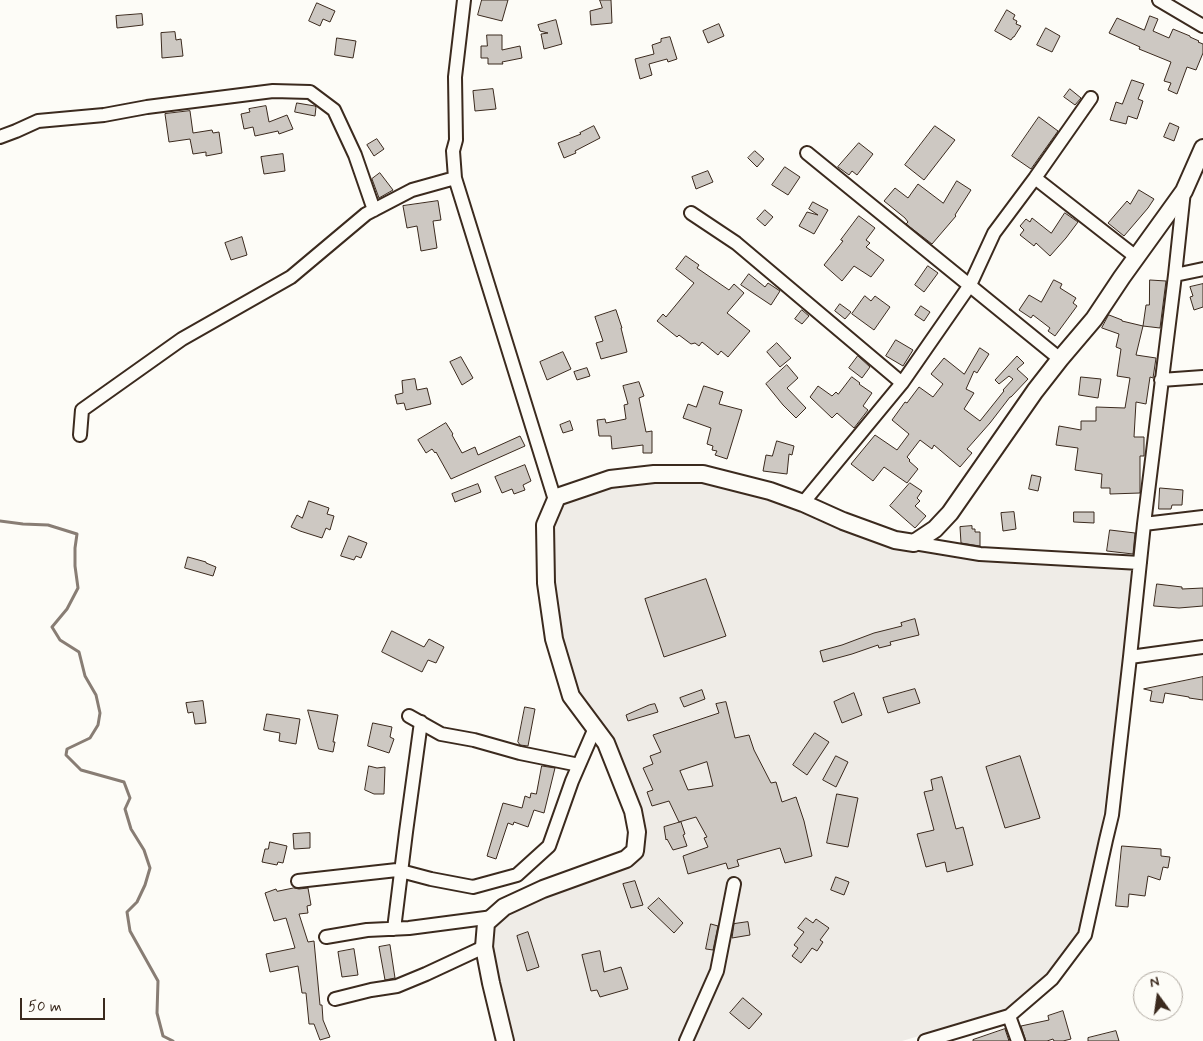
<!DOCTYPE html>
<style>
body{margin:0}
#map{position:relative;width:1203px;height:1041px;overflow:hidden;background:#fdfcf7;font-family:Mynerve,sans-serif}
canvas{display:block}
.north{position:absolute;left:1133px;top:971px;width:50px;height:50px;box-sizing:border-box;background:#fdfcf7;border:1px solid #afa8a0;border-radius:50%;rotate:346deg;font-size:14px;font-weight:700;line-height:20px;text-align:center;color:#3b2a1e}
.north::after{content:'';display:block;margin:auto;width:18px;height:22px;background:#3b2a1e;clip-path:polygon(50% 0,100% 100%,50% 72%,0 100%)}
.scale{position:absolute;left:20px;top:998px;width:85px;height:22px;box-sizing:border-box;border:2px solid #3b2a1e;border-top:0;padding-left:6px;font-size:15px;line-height:18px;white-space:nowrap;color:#3b2a1e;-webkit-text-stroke:4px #fdfcf7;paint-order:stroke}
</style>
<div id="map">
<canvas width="1203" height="1041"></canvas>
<div class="north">N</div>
<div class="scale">50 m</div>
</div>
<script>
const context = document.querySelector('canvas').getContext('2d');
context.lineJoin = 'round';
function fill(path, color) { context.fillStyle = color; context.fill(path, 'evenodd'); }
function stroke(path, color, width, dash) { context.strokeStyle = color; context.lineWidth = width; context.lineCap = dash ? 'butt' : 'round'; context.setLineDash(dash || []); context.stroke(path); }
fill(new Path2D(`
 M702,479L769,496L894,545L1133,568L1124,656L1100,839L1080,933L1048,975L1006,1011L902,1041H510L490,946L492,925L507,911L629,864L642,832L576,693L559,638L551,583L550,525L561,501L611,484Z`), '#efece7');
stroke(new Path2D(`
 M0,521L23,524L48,525L77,534L75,548V566L78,588L67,609L52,627L60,640L79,652L85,676L96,695L100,713L98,725L90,738L67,749L66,755L81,770L124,782L130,798L125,809L131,829L144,850L150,868L145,885L137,902L127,912L130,931L158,981L157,1013L163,1036L173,1041`), '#887d74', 3);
const building = new Path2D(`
 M482,0H508L502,21L478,15Z
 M600,0H611L612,23L591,25L590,11L602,8Z
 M317,3L335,11L330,22L323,19L320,26L309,21Z
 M1007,10L1015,15L1013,19L1017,21L1016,24L1021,26L1014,37H1013L1011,40L995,31Z
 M142,14L143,25L117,28L116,16Z
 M1150,16L1158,19L1153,31L1169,38L1173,29L1190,36V37L1199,41L1198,42L1203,44V53L1196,70L1187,67L1177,94L1168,90L1171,83L1164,81L1171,62L1139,49L1140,47L1109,33L1117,18L1144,30Z
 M556,20L562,44L544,49L541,34L548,33L540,31L538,25Z
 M719,24L724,36L708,43L703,31Z
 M1046,28L1060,36L1052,52L1037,45Z
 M175,32L176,40L181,39L183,56L162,58L161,33Z
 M487,35H502V50L520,46L522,58L502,62L503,64H488V58H481V46H487Z
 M670,37L677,59L668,62L667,59L649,64L652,75L640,79L635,59L654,54L652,45L661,42V39Z
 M337,38L356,41L353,58L335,55Z
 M1132,80L1144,84L1138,99L1143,101L1137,119L1128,116L1126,124L1110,120L1116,102L1122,104Z
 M493,89L496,109L475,111L473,91Z
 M1070,89L1081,98L1075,105L1064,97Z
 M297,103L315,106L316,107L315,116L295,112Z
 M266,106L269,122L287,115L293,129L279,134L278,131L255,136L253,127L244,129L241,114L250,112L249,109Z
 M190,111L193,133L212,130L213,133L219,132L222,153L206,156V152L193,154L190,139L169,142L165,114Z
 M1039,117L1058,131L1031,169L1012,156Z
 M1170,123L1179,127L1174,141L1164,137Z
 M594,126L600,138L575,151L576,153L564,158L558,143L581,134L580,133Z
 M935,126L955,140L924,180L905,165Z
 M377,139L384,149L374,156L367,145Z
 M859,143L873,154L857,175L852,171L849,175L838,167Z
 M755,151L764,159L757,167L748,158Z
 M283,154L285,171L264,174L261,157Z
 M785,167L800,177L788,195L772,185Z
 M708,171L713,182L696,189L692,177Z
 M380,173L393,190L379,198L372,179Z
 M957,181L971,190L955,215L956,216L932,244L906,224L908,222L905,218L884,201L895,188L908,198L918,184L943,203Z
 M1139,190L1154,199L1148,208L1124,236L1108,223L1127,201L1130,204Z
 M438,201L441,220L433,221L437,248L421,251L417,226L407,228L403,206Z
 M813,202L828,210L814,234L799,226L807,212L818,215L809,209Z
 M765,210L773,217L765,226L757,219Z
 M1065,213L1078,222L1066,238L1050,256L1036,243L1034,246L1020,235L1024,230L1020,226L1026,219L1030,222L1032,218L1051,233Z
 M859,216L875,228L866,240L870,243L866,247L884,260L871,277L854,266L842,281L824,265L843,241L841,240Z
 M242,237L247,255L231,260L225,243Z
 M686,256L699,265L697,268L729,290L734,284L744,293L727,313L750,331L728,357L721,351L718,355L702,342L699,346L695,343L691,344L679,335L677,337L657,321L663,314L666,317L694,283L676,269Z
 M928,266L938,273L924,292L915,285Z
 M749,274L765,287L768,283L780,291L771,305L741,285Z
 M1054,280L1062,284L1060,288L1076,298L1073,303L1077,306L1055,336L1048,331L1050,328L1033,315L1031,318L1019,310L1029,295L1041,302Z
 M1150,280L1166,281L1160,328L1143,326L1146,305H1149Z
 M1203,284V307L1194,310L1190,297L1193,296L1190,287Z
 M865,296L871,301L875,296L890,307L874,330L852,314Z
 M840,304L851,312L845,319L835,311Z
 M921,306L930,312L924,321L915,315Z
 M616,310L622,328H621L627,352L601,359L596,343L603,341L595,317Z
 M802,310L809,316L802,324L795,319Z
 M1109,315L1122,320V321L1143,326L1136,355L1156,358L1153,378L1150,377L1146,404L1136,402L1134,437H1144V456H1140V493L1110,494V488H1101L1102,474L1075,470L1078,448L1056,445L1059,426L1081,430V421H1096V407L1125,408L1130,378L1117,376L1121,349L1116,347L1119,334L1102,328Z
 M896,340L913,350L903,366L886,356Z
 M777,343L791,358L780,367L767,352Z
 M980,348L989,354L977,373L974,371L966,389L974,393L964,409L980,421L1004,391L1003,390L1013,379L1009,376L999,384L995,380L1017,356L1024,363L1017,369L1028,379L1011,397H1010L990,423L967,449L972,453L960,467L934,445L932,449L920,440L907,457L910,460L909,461L918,469L907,483L884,467L873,481L851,464L875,435L897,450L909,434L892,420L905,402L907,403L919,387L933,397L943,384L931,374L944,358L964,374Z
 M563,352L571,369L547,380L540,362Z
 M858,356L870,367L862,378L849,368Z
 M461,357L473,378L462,385L450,362Z
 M787,365L798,378L787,388L806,408L796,418L783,405L766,384Z
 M587,368L590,376L577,380L574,372Z
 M852,377L860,383L859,384L872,393L863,406L868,410L854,428L837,413L832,418L810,397L818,386L832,396L836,392L838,394Z
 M1081,377L1101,379L1098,398L1079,395Z
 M415,379L417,390L427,388L431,404L406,410L404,403L397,404L395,395L403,393L402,381Z
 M639,382L644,396L639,398L646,432L652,431V453H643V445L612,449L611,436H599L597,420L605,419L606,423L626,419L624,405L628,404L623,386Z
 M704,386L723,392L719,404L742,410L727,459L715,455L717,451L712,450L713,446L707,444L711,428L683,418L688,404L696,407Z
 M570,421L573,430L563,433L560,425Z
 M446,423L453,434L452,435L462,453L475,447L478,455L520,436L525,446L451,479L436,452L435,453L432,449L426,453L418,440Z
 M777,441L794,446L792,455L789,454L787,474L763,471L766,455L772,456Z
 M525,465L531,481L523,485L525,490L514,494L512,489L502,493L495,477Z
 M1032,475L1041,477L1038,491L1029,489Z
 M910,483L922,491L917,498L920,501L915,506L926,516L915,528L890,506Z
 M478,484L481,492L455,502L452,494Z
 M1160,488L1183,490L1182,505H1172L1171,509H1159Z
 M309,501L329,508L327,514L334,516L330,530L326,528L322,538L300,531L291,527L297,515L302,518Z
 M1014,512L1016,529L1003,531L1001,513Z
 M1074,512H1094V523L1074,522Z
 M972,526V529H975V532H980V546L961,543L960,527Z
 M1110,530L1135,533L1133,554L1107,551Z
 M349,536L367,543L361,558L356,556L354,560L341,556Z
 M188,557L206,562V563L216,567L213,576L185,568Z
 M706,579L726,636L664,657L645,599Z
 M1157,584L1182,587V589L1203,588V606L1179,608L1154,606Z
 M915,619L919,635L890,642L891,645L879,648L878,645L852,654L823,662L820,651L842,645L874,633L902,626L901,623Z
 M392,631L424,647L429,639L444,647L436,663L428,660L422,672L382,652Z
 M1203,677V700L1189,698V697L1165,693L1163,703L1150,701L1152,691L1144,689Z
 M915,689L920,703L888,713L883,698Z
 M702,690L705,699L684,707L680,698Z
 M854,693L862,715L842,723L834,702Z
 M203,701L206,723L195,724L193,712L188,713L186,703Z
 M726,702L735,738L749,735L754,750L771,783L776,782L782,802L796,797L804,821L812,856L785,863L780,848L737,860L739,866L728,869L726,863L688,874L683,856L708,847L704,838L707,837L696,817L679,822L669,801L652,806L647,792L653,790L643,768L653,764L650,756L661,752L653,735L719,713L716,704ZM707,762L713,786L688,790L680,771Z
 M655,704L658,712L628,721L626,715L649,705Z
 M525,707L535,709L528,746L520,745L518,742Z
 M308,710L338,715L333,742H335L333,752L319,749Z
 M267,714L300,719L296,744L279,741L280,733L264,730Z
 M373,723L392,727L390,737L394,739L389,753L368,746Z
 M815,733L829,742L807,775L793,765Z
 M836,756L848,762L836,787L823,780Z
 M1020,756L1040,818L1005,828L986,767Z
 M369,766L377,768L385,767L384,794H374L365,790Z
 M542,766L555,768L544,813L534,810L528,827L514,822L513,825L508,823L496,859L487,856L503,803L522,808L525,796L530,798L531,793L536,794Z
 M942,777L956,829L963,827L973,865L947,872L945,862L926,867L917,834L934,830L924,792L933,790L931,780Z
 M837,794L858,798L848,847L827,843Z
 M681,822L685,834L683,835L687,846L673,850L667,839L666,840L664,827Z
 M310,833V848L294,849L293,834Z
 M270,842L287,846L283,863L278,862L277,865L262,862L265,849H268Z
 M1122,846L1161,849V856L1170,857L1168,868L1163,867L1160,880L1148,876L1145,896L1129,894L1128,907L1116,906Z
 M836,877L849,882L844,895L831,890Z
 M635,881L643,905L631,908L623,884Z
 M294,888L299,889L308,888L311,905L307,906L308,913L299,914L308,942L314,941L320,1005H322L323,1020L330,1037L320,1040L314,1024H309L306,993H302L298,966L270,972L266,954L295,948L286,918L274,921L265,893L276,889L277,891Z
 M659,898L683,923L674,933L648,908Z
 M806,918L813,923L816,919L829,928L820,940L823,942L817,951L812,948L801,963L792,956L798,948L794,945L804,932L798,928Z
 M748,922L750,935L732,938L734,924Z
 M711,924L718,926L713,950L706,949Z
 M528,932L539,967L527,971L517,936Z
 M390,945L395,978L385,980L379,947Z
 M354,949L358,975L342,977L338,952Z
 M600,951L604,972L621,967L628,989L600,997L597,990L591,991L582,955Z
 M743,998L762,1014L749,1029L730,1013Z
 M1063,1011L1071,1039L1063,1041H1054L1053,1039L1047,1041H1026L1021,1026L1049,1020L1048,1016Z
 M1005,1029L1009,1041H973V1040Z
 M1116,1031L1119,1041H1088V1038Z`);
fill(building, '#cdc8c2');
stroke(building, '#3b2a1e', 1);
const minor = new Path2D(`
 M464,0L455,77L456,140L453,151L455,178L554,497H557
 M1159,0L1203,26
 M0,137L16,131L38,121L104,115L147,107L273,91L310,92L334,110L355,155L374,210
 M807,153L1060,359
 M1035,178L1136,257
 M691,213L736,243L902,383
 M1175,275L1203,269
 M1161,380L1203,377
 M80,435L82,410L182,339L291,277L366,214L412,190L455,178
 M803,503L902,383L970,285L994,233L1035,178L1091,98
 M1144,524L1203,517
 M914,543L980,554L1140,563
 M1130,657L1203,647
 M409,716L441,734L474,740L520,753L579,765
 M298,881L397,870L431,879L473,887L517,875L549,846L572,781L595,728
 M394,929L406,832L421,722
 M326,937L367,930L409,928L493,917
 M335,999L371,990L397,986L426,974L484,947
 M1009,1016L1018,1041
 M686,1041L717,971L734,884
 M925,1041L1009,1016L1052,979L1085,935L1106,840L1112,815L1130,657L1144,524L1175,275L1184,191`);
const tertiary = new Path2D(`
 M505,1041L491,983L484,947L486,923L504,907L543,889L626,859L635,851L637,832L633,811L606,743L571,696L554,639L546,583L545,525L557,497L610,479L654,474H703L770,491L803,503L843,521L895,540L914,543L935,529L950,513L1035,391L1060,359L1094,319L1122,277L1184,191L1203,148`);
stroke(minor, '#3b2a1e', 16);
stroke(tertiary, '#3b2a1e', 20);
stroke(minor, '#fdfcf7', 12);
stroke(tertiary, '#fdfcf7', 16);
</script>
